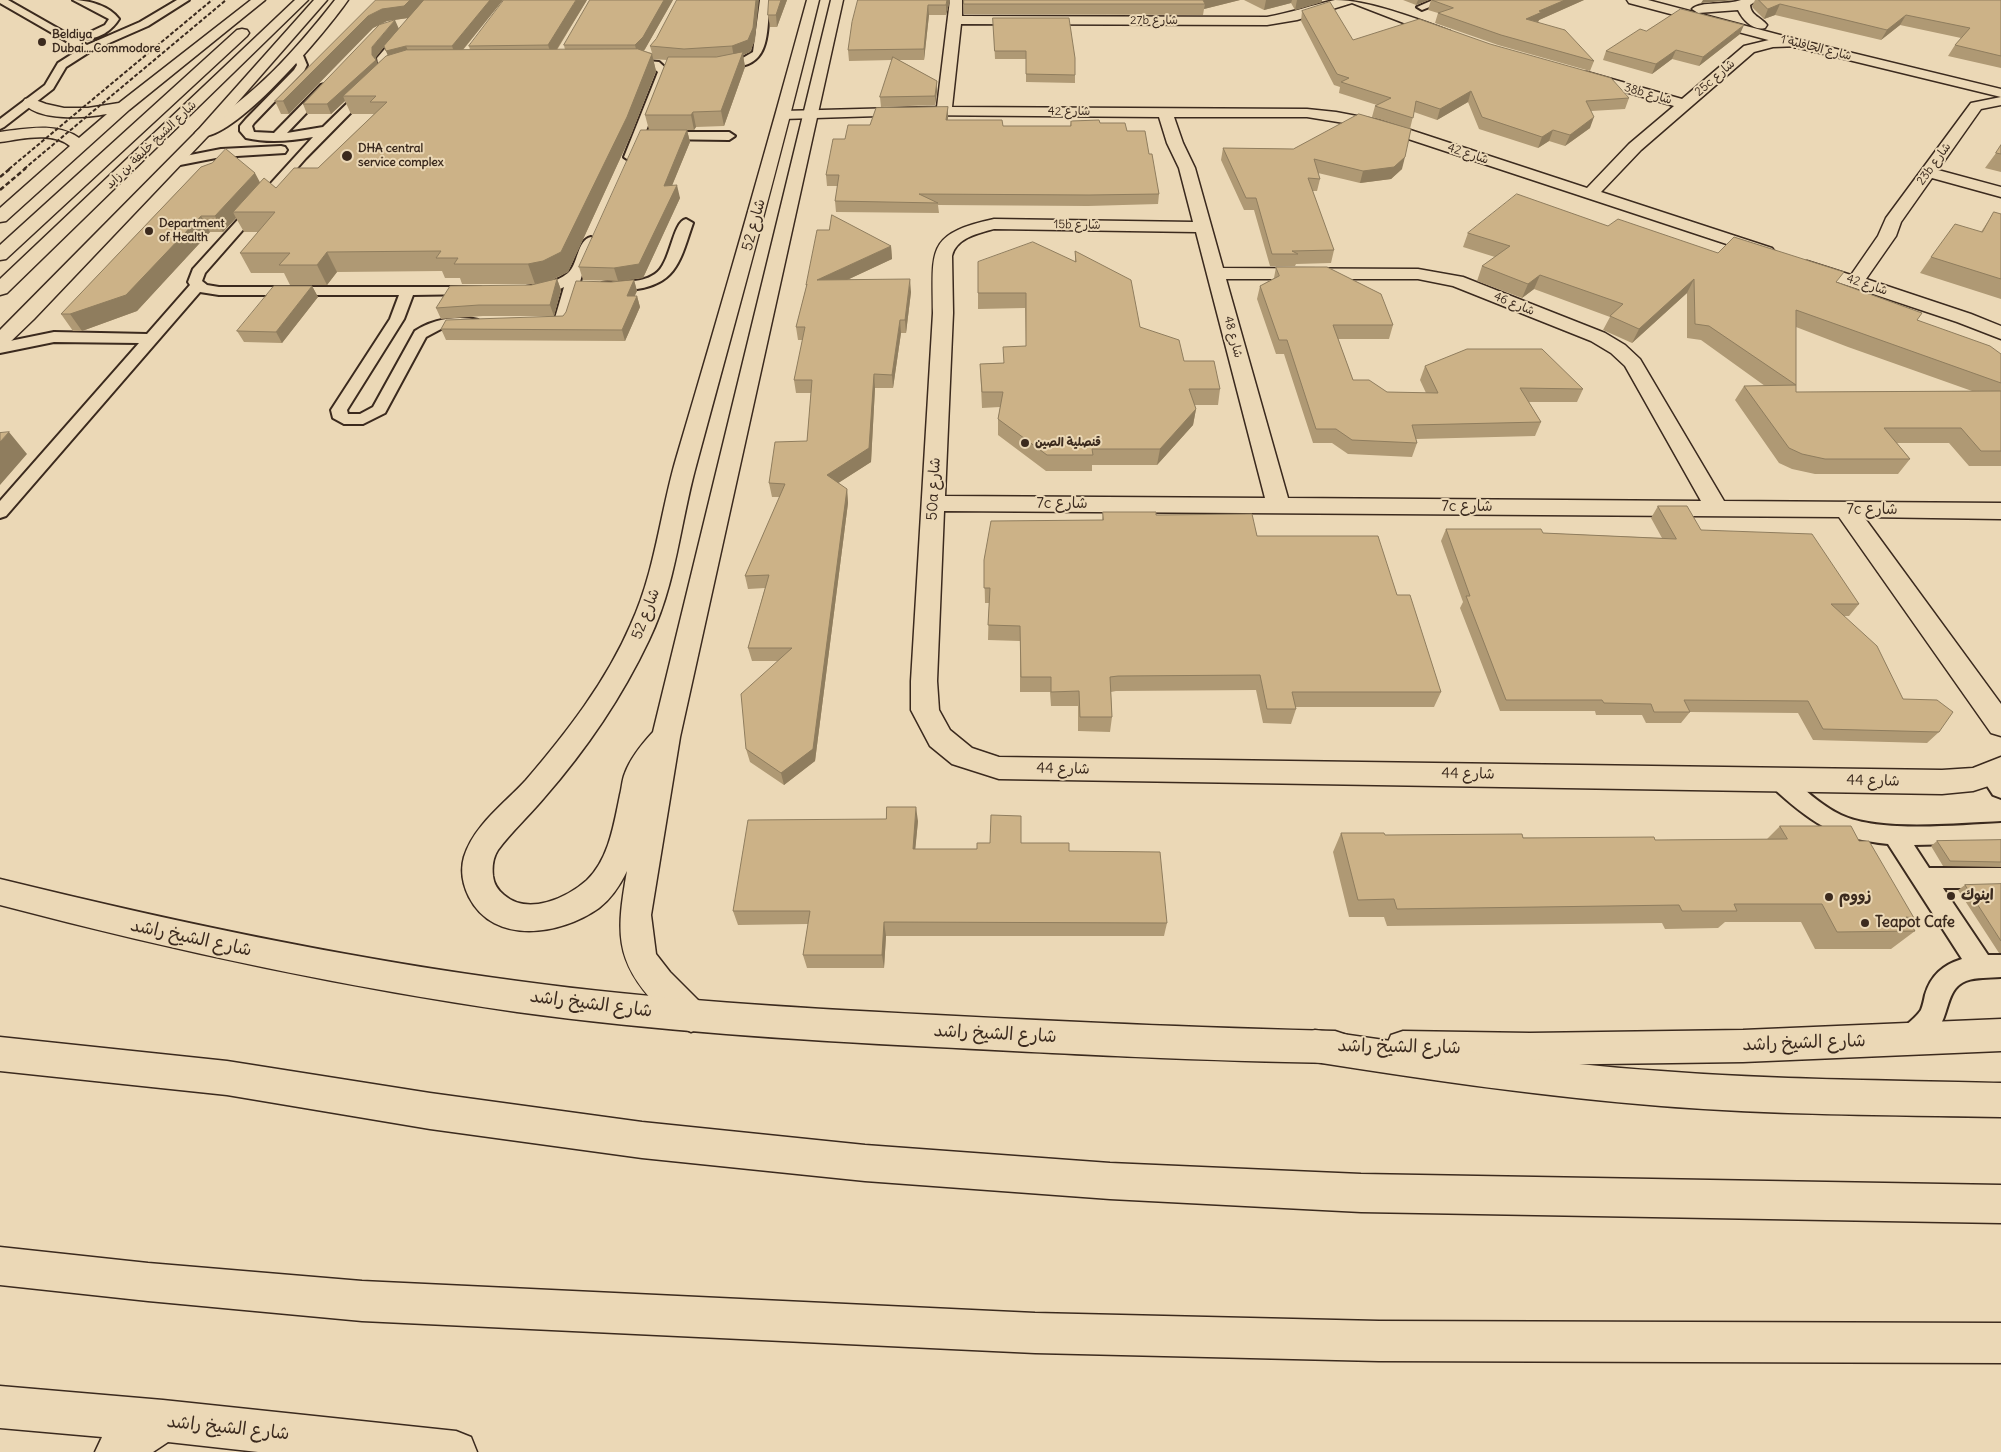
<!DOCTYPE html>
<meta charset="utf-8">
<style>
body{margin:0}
canvas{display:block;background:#ebd8b6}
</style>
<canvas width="2001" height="1452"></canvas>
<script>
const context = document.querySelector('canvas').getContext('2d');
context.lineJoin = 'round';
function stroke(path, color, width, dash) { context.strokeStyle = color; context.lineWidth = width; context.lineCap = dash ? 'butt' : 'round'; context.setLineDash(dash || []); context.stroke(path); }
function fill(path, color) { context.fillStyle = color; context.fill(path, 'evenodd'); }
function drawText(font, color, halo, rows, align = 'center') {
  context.font = font + ' Delius,"Playpen Sans Arabic",sans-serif'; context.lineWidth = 4; context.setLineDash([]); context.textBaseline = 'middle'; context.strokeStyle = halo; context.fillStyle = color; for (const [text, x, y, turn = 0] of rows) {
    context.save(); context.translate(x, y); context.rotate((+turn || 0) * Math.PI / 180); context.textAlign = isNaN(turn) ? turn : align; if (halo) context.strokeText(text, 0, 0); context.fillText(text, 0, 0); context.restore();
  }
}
const lane = new Path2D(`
 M0,0H8L87,45L140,22L177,0H189L148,26L91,51L66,67L53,89L4,127L0,129V119L45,85L58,63L80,49L0,3Z
 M73,0C88,0 110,6 119,19C113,29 99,40 86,38L85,36L86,34L105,25L109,19Z
 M427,0H437L387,58L388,63L393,70L392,72H384L378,64L377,58Z
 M760,0H770C766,30 772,64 735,67C727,68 719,68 711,66L710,64L711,62L741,59L753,52Z
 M1433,0H1447L1422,10L1417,7Z
 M298,52L302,53L307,65L304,71L254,123L252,126L254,132L274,133L321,85L325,84L331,87L287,133L323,127L364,87L368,86L374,89L306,158L205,273L202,281L207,285L219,287H481L483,290L481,293L476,294L413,295L404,319L347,410L348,414H360L373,407L415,331C432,319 458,315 478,320L480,323L478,326L441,329L426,337L385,413L363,424H344L333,418L331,410L390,319L399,295H219L200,292L6,516L0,518V501L139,343L54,342L0,353V343L54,332L147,334L190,285L188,282L193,269L313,137C292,141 267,143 246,138L240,131V126L246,119L294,70L297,65L293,55Z
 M625,59L659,62L669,71L636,157L630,161L624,157L658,72L652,67L621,64L620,62L621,60Z
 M659,132H729L735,136L729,140L655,139L653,136Z
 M281,146L285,147L287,150L285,153L221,157L175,166L169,162L175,158L221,149Z
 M686,219L693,223C681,257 678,283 637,289C626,291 613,292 602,289L600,286L602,283C620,279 639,285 655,274C671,264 672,222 686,219Z
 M591,237L598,241L582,275L568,322L566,325L536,326L534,323L536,320L555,318L564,287C554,293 537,296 526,293L524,290L526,287C541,283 555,284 568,273C578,265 577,240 591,237Z
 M1991,766L1999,769L2001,772V798L1993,795L1980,775L1983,769Z
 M1778,770L1786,773C1803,788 1820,805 1841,815C1879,833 1958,825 2001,823V843L1914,845L1929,868H2001V888H1943L1988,955H2001V977C1990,978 1976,977 1966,981C1948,988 1949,1009 1941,1024C1934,1036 1922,1046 1909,1052L1900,1048L1896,1039C1901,1026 1914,1021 1921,1010C1923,1005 1924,1000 1925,995C1931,975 1943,965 1962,959L1888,844C1832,838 1810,822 1770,785L1767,779L1770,773Z`);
const street = new Path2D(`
 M335,0H348C329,28 232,145 198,136L195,133L198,130C254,97 295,51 335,0Z
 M950,0H962V16L1267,17C1290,13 1312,5 1335,0C1368,0 1418,19 1450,31L1452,34L1450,37H1440L1352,3L1297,20L1267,25L961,24L952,107L1307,109L1336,112L1383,121L1587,188L1629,144L1674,106L1577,78L1575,75L1577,72H1587L1682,99L1744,46L1773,39L1801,40L1803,43L1801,46L1773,47L1754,52L1641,150L1601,192L1772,248L1775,252L1772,256L1766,257L1375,128L1307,117H1174L1183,143L1195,168L1223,268L1418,269L1463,277L1605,333L1625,345L1640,359L1724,501L2001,503V519L1864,517L2001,704V736L1991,733L1839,517L944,511L937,681L939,710L950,730L972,748L999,757L1942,770L1973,768L2001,757V782L1973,791L1942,794L999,779L952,764L930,746L911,710V681L933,313C933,250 925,234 994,219L1193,222L1179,168L1167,143L1159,117L911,115L783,119L778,118L776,115L778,112L783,111L937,107ZM994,229L1196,232L1265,498L945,496L953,313L952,256C956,238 979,233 994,229ZM1226,279H1418L1453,286L1591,341L1611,353L1625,366L1701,501L1288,498Z
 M1741,0H1758L1750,5C1751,16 1761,17 1767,25L1765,28C1753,31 1743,20 1738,10L1698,13L1692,9C1700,1 1728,5 1741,0Z
 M2001,97V105L1981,109L1938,170L2001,187V197L1932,178L1901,222L1896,236L1866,279L1971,314L2001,326V339L1957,322L1801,270L1798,266L1801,262L1807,261L1851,275L1878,236L1886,218L1971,103Z`);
const secondary = new Path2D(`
 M251,0H265L129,110L6,221L0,222V208L70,146C52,131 22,139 0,142V132C25,129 57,122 79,138L107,114C85,118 37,122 23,102L25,99L30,98L46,104L64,108H88L119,103Z
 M314,0H327L208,136L34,319L7,345L0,347V330L198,130Z
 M807,0H819C781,156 738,311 696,466C680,524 676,585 649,640C622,697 586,750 544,798C529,816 512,831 498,850C493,858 492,866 493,876C494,884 497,889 504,895C528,916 567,898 587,880C609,859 614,824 620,795C622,788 622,780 625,773C631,757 642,744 653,732L831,0H843L680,737L651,915L656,954L670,972L703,1005L708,1016L703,1027L691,1032C677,1026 668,1017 658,1006C613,961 617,929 627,871C620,885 612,898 599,908C561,935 494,946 469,897C463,885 460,871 464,857C474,825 504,804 526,780C567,732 606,682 631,624C655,572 660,514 676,459C721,307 765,154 807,0Z
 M1627,0H1648L1799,40L2001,89V97L1791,46L1629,3Z`);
const primary = new Path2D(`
 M295,0H308L7,293L0,295V279Z
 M242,29L247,30L249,33L247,36L6,259L0,260V245L237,30Z
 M0,879C171,921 343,958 518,981C657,1000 796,1008 936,1015C1069,1022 1202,1028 1335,1031L1347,1035L1352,1047L1347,1059L1335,1063C1202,1061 1069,1054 936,1047C796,1040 656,1031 517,1012C343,987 171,950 0,905Z
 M2001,1019V1051L1743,1062L1530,1065L1403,1063L1391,1059L1386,1047L1391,1035L1403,1031L1530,1033L1743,1030Z
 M0,1386L163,1400L456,1431L471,1437L477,1452H258L168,1442L153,1452H95L102,1437L0,1428Z`);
const highway = new Path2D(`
 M1315,1030C1430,1047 1545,1063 1661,1071C1774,1080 1887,1080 2001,1083V1117C1887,1115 1774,1115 1661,1106C1545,1097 1430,1080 1315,1062L1303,1058L1298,1046L1303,1034Z
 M0,1037L227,1061L430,1093L642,1122L865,1145L1110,1163L1361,1174L2001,1185V1223L1361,1212L1110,1199L865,1181L642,1158L430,1129L227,1095L0,1071Z
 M0,1247L148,1263L362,1281L1035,1313L1379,1321L2001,1323V1363L1379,1361L1035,1353L362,1321L148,1301L0,1285Z`);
stroke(lane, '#3b2a1e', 4);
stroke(street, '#3b2a1e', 3);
stroke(secondary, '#3b2a1e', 3);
stroke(primary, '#3b2a1e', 3);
stroke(highway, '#3b2a1e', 3);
fill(lane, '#ebd8b6');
fill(street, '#ebd8b6');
fill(secondary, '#ebd8b6');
fill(primary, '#ebd8b6');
fill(highway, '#ebd8b6');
stroke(new Path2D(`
 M9,169L212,0
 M24,169L226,0`), '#3b2a1e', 2, [4, 2]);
stroke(new Path2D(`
 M0,177L11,168
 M0,190L26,168`), '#3b2a1e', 2.5, [5, 2.5]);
fill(new Path2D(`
 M376,0H503L463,50H470L469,46L587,0L557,50H565L564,45L590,0H673L644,51L652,53L650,46L755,40L750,52L743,55L745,67L724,126L696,127L694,130H687L690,142L672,185L680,198L643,278L618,281L583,280L579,267L649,130L645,115L667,60L653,59L656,71L631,135L568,272L550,281L557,279L561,290L554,316H483L441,319L436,308L535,284H462L460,278H445L442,271L337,272L327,285H290L284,273H251L240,253L258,232H244L236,218L223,232H210L137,311L82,331H73L61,314L201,167L260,183L276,188L318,168L374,114H351L345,101L331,114H307L303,104L399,29L408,18L387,21L373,28L289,114H281L275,101ZM384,46L388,55L377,64L376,57Z
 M769,0H787L777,27H770L768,15Z
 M858,0H950L946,15H929L924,60H899L937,81V91L935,105L881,107L880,97L892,60L849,61L848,50Z
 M963,0H1240L1204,9L1203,15L964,14Z
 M1244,0H1322V2L1295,10L1291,3L1264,10Z
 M1403,0H1429L1416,5Z
 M1431,0H1584L1539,20L1538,22L1594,61L1590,71L1498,45L1435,23L1438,13L1428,10Z
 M1755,0H2001V68L1948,56L1955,45L1961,38L1900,25L1881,40L1775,15L1764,19L1753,8L1752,6Z
 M1302,11L1353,40L1629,98L1625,109L1591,111L1590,128L1565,146L1549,141L1538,148L1479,129L1468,102L1437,120L1414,112L1410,129L1372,117L1375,106L1377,105L1339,93L1340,87L1334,85L1301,21Z
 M993,18L1075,75V83L1026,82V59H995Z
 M1646,31L1740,34L1699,66L1672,59L1652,74L1603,60L1606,51Z
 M948,107V120L1003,126H1070L1071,121L1100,123L1127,131L1149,154L1159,194L1158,204L1088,206L938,205L939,213L836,212L835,201L838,186H827L826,175L845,139L870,125Z
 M2001,145V172L1985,168L1996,153Z
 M1223,148L1293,149L1402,169L1391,179L1360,183L1318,173L1320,179L1317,191H1312L1334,250L1331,263L1296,264L1295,266H1270L1254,210H1244L1221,160Z
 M1994,212L2001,214V299L1920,273L1931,257L1981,232Z
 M1608,226L1838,283L1917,320L2001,354V466H1969L1949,443H1897L1910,459L1898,474H1815L1792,469L1779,463L1735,400L1744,386H1765L1701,340L1687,338V293L1632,343L1603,330L1610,317L1534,289L1522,298L1477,281L1482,266L1495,257L1463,247L1468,233ZM1796,327L1848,347L1972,391L1796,392Z
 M891,246L892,259L847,280L911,292L906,333H901L893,388H875L871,462L838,483L847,489L848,503L815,761L784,785L750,762L746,749L778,661H752L748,648L765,588L748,589L745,576L780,497H772L769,483L807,441L811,393H796L794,380L803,340H798L796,327L806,288V285Z
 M1075,251L1140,327L1220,389L1218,405H1195L1196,409L1193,425L1157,465H1092V471H1046L998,435V419L1000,407L982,408L980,364L1003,363L1026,346L1025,308L978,309V262L1075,261Z
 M1276,267L1393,325L1389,339H1338L1353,380L1387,392L1426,393L1420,380L1425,366L1583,389L1577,402H1529L1541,422L1535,436L1416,439L1417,443L1412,457L1348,454L1332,443H1313L1284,354H1276L1257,299L1260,286L1274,278Z
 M634,280L637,291L634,296H637L640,307L625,341L446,340L441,329L563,316L611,282Z
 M312,286L318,297L282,343L244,342L237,331Z
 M1658,506L1701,530L1859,604L1849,616H1844L1903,699L1939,732L1927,743L1813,740L1798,713L1690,712L1681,723H1646L1642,715H1596L1595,711H1500L1460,608L1463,602L1441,541L1446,529L1662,538L1651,518Z
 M1103,512L1156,515L1257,536L1397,595L1441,692L1434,707H1296V709L1291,724L1263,723L1256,690L1116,691L1111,692L1112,717L1110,732L1078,731V706H1051L1050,692H1020V641L988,640L989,603H985L984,560L1102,520Z
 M918,821L915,849H977L1021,843L1069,851L1167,923L1164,936H886L884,968H807L803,955L808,924L738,925L733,911Z
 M1780,826L1859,841L1914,918L1909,922L1915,931L1891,949H1815L1801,922H1725L1718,928L1665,929L1662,923L1387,926L1384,917H1349L1333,852L1341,833L1385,835L1655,840L1767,839Z
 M2001,840V867L1943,866L1931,846L1937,841Z
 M2001,884V953H1999L1958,890L1965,885Z`), '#af9974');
fill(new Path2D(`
 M410,0H425L408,18L387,21L373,28L289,114L283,101L368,16L382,9Z
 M490,0H503L456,58L452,46Z
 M576,0H587L552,57L548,45Z
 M664,0H673L645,49L638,57L635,45Z
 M756,0H759L755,40L750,52L743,55L745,67L724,126L721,111L734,58L732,46Z
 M781,0H787L777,27L776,15Z
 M947,0H950L946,15V5Z
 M1203,0H1240L1204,9L1205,4Z
 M1266,0H1292L1291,3L1264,10Z
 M1297,0H1322V2L1295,10Z
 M1418,0H1429L1416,5Z
 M1565,0H1584L1539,20L1538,22L1526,19L1539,11Z
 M1703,0H1736L1701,3Z
 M1780,4L1775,15L1764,19L1768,9Z
 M928,5L929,15L924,60V49Z
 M1906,15L1900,25L1881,40L1887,30Z
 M395,20L399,29L376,57V61L380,70L343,96L345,101L331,114L327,104L372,55V47Z
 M1744,25L1740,34L1699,66L1703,57Z
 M406,46L411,58L391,64L386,51Z
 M1676,50L1672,59L1652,74L1656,64Z
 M652,54L656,71L631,135L568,272L549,281L535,284L528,264Z
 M937,81V91L935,105V96Z
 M1471,91L1468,102L1437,120L1440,109Z
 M948,107V117L946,130V120Z
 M693,112L696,127L694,130L691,115Z
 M1594,117L1590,128L1565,146L1570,135Z
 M687,130L690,142L667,198L664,186Z
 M1553,130L1549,141L1538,148L1542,137Z
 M1405,157L1402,169L1391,179L1360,183L1363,171Z
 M255,173L263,188L233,212L236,218L223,232L215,216Z
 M677,185L680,198L643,278L618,281L614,268Z
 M201,216L210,232L137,311L82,331L70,314Z
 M891,246L892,259L819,293L817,280Z
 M327,252L337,272L327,285L317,265Z
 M1540,275L1534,289L1522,298L1528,284Z
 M557,279L561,290L554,316L550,305Z
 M910,279L911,292L906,333L905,320Z
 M1694,279L1687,293L1632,343L1639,329Z
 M634,280L637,291L630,307L627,296Z
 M312,286L318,297L282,343L276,332Z
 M637,296L640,307L625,341L622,330Z
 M900,320L901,333L893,388L892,375Z
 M874,374L875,388L871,462L829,489L827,475Z
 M1196,409L1193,425L1157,465L1160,449Z
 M9,432L27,454L0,485V442Z
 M847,489L848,503L815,761L784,785L781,773Z
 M916,807L918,821L914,863L913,849Z
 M884,922L886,936L884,968L882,955Z`), '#8f7d5e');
const building = new Path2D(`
 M376,0H410L404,6L382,9L368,16L283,101H275Z
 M424,0H490L452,46H406L386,51L384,46Z
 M504,0H576L548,45L469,46Z
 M590,0H664L643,37L635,45H564Z
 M677,0H756L753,28L748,40L732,46L684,49L650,46L656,39Z
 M769,0H781L776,15H768Z
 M858,0H947L946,5H928L924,49L848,50L852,22Z
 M964,0H1203L1205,4H964Z
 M1432,0H1565L1539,11L1542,12L1526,19L1565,30L1594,61L1501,35L1438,13L1453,8Z
 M1759,0H2001V56L1955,45L1970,28L1906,15L1887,30L1780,4L1768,9Z
 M1330,2L1353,40L1419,19L1490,44L1611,78L1629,98L1586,101L1594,117L1570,135L1553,130L1542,137L1482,117L1471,91L1440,109L1416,101L1413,118L1375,106L1391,98L1341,82L1349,78L1337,74L1302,11Z
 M1681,9L1744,25L1703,57L1676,50L1656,64L1606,51L1640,29L1646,31Z
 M993,18H1069L1075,58V75L1026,74V51H995Z
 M395,20L372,47V55L376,60L327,104H303L379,25Z
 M638,49L652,54L627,117L561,252L543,261L528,264H454L458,258H436L441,251L327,252L317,265H279L290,253H240L275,212H233L264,178L276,188L294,168H318L387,102H370L376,96H343L386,56L406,50Z
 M743,52L721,111L693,112L691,115H645L668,57H716Z
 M893,57L937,81L935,96L880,97Z
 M948,107L946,120H1002L1003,126H1071V121L1099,120L1100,123H1125L1127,131H1145L1149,154H1152L1159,194L1089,195L919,194L938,203L835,201L839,175H826L833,139H845L848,125H870L876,108Z
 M1359,114L1411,129L1405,157L1394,167L1363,171L1314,159L1320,179L1308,178L1334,250L1292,251L1298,254H1272L1256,198H1246L1223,148L1293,149Z
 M641,130H687L664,186L677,185L639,264L614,268L579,267Z
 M2001,145V154L1996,153Z
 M226,149L255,173L215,216H201L126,295L70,314H61L201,167L212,163Z
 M1517,194L1608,226L1618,219L1718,253L1734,237L1844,272L1836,282L1922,313L1917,320L1990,346L2001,354V383L1796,310V392L2001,391V451H1981L1961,428H1884L1910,459H1825L1802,454L1789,448L1744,386L1796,385L1709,326L1695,324L1694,279L1639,329L1610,316L1623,304L1540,275L1528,284L1482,266L1510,246L1468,233Z
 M1994,212L2001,214V279L1931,257L1955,224L1982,232Z
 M832,215L891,246L817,280L910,279L905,320H900L892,375L874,374L869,448L827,475L847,489L813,749L781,773L746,749L741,694L792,648H748L769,575L745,576L785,484L769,483L775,442L807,441L812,380H794L805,327H796L807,284L806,285L817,230H829Z
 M1033,242L1076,262L1075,251L1131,280L1140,327L1179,340L1184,361H1214L1220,389H1189L1196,409L1160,449H1092L1093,455H1047L998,419L1003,392H982L980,364L1004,363L1003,347L1026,346V293H978V262Z
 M1276,267H1327L1381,294L1393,325H1333L1353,380H1369L1387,392L1438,393L1425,366L1467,349H1542L1583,389L1520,388L1541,422L1412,425L1417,443L1352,440L1336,429H1316L1287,340H1279L1260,286L1279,276Z
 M557,279L550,305H479L436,308L450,286L531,285Z
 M634,280L627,296H637L622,330L441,329L446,320L563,316L566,312L576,281L611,282Z
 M274,286H312L276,332L237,331Z
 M9,432L0,442V433Z
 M1658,506H1687L1701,530L1812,534L1859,604H1831L1877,646L1903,699L1937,700L1953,712L1939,732L1823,729L1808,701L1684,700L1690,712H1654L1651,704L1604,703L1602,700H1506L1466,596H1470L1446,529H1541L1543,533L1676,539Z
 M1103,512H1156V515L1252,514L1257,536H1378L1397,595H1410L1441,692H1292L1296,709H1267L1260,675L1118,676L1110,677L1112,717H1080L1079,691L1051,692V677H1021L1020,626L988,625L990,588H984V560L991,521L1103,520Z
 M887,807H916L913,849H977V843H990L991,815L1021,816V843H1069V851L1160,852L1167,923L884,922L882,955H803L810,911H733L748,820L886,819Z
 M1780,826H1851L1859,841H1869L1914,918L1906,917L1915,931L1837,932L1822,904H1734L1737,911H1682L1679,905L1397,909L1394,899L1358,900L1341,833H1384L1385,835L1522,834L1523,838L1654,837L1655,840L1787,839Z
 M2001,840V862L1950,861L1937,841Z
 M2001,884V941L1965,885Z`);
fill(building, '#ccb287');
stroke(building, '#8f7d5e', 1);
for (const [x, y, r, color] of [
 [42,42,5,"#3b2a1e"],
 [347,156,6,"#3b2a1e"],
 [149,231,5,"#3b2a1e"],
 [1025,443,5,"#3b2a1e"],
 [1951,896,5,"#3b2a1e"],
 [1829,897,5,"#3b2a1e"],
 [1865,923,5,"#3b2a1e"]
]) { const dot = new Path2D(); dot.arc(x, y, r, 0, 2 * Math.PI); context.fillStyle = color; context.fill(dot); stroke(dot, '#ebd8b6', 2); }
drawText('12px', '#3b2a1e', '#ebd8b6', [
 ["27b شارع",1154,21],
 ["شارع الجافلية 1",1816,48,14],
 ["25c شارع",1715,78,-41],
 ["38b شارع",1648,94,16],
 ["شارع 42",1069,112],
 ["شارع الشيخ خليفة بن زايد",151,145,-44],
 ["شارع 42",1468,154,18],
 ["23b شارع",1934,164,-54],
 ["15b شارع",1077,225,1],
 ["شارع 42",1867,285,18],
 ["شارع 46",1514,304,22],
 ["شارع 48",1233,337,75]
]);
drawText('bold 12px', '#3b2a1e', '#ebd8b6', [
 ["Beldiya",52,35],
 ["Dubai....Commodore",52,49],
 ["DHA central",358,149],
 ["service complex",358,163],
 ["Department",159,224],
 ["of Health",159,238],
 ["قنصلية الصين",1035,443]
], 'left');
drawText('15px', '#3b2a1e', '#ebd8b6', [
 ["شارع 52",754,225,-75],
 ["50a شارع",934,489,-87],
 ["7c شارع",1062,504],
 ["7c شارع",1467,507],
 ["7c شارع",1872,510],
 ["شارع 52",646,614,-69],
 ["شارع 44",1063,769,1],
 ["شارع 44",1468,774,1],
 ["شارع 44",1873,781,1]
]);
drawText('bold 15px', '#3b2a1e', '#ebd8b6', [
 ["اينوك",1961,896],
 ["زووم",1839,897],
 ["Teapot Cafe",1875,923]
], 'left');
drawText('18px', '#3b2a1e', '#ebd8b6', [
 ["شارع الشيخ راشد",191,938,12],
 ["شارع الشيخ راشد",591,1004,7],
 ["شارع الشيخ راشد",995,1034,3],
 ["شارع الشيخ راشد",1804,1043,-2],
 ["شارع الشيخ راشد",1399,1047,1],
 ["شارع الشيخ راشد",228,1428,6]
]);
</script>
